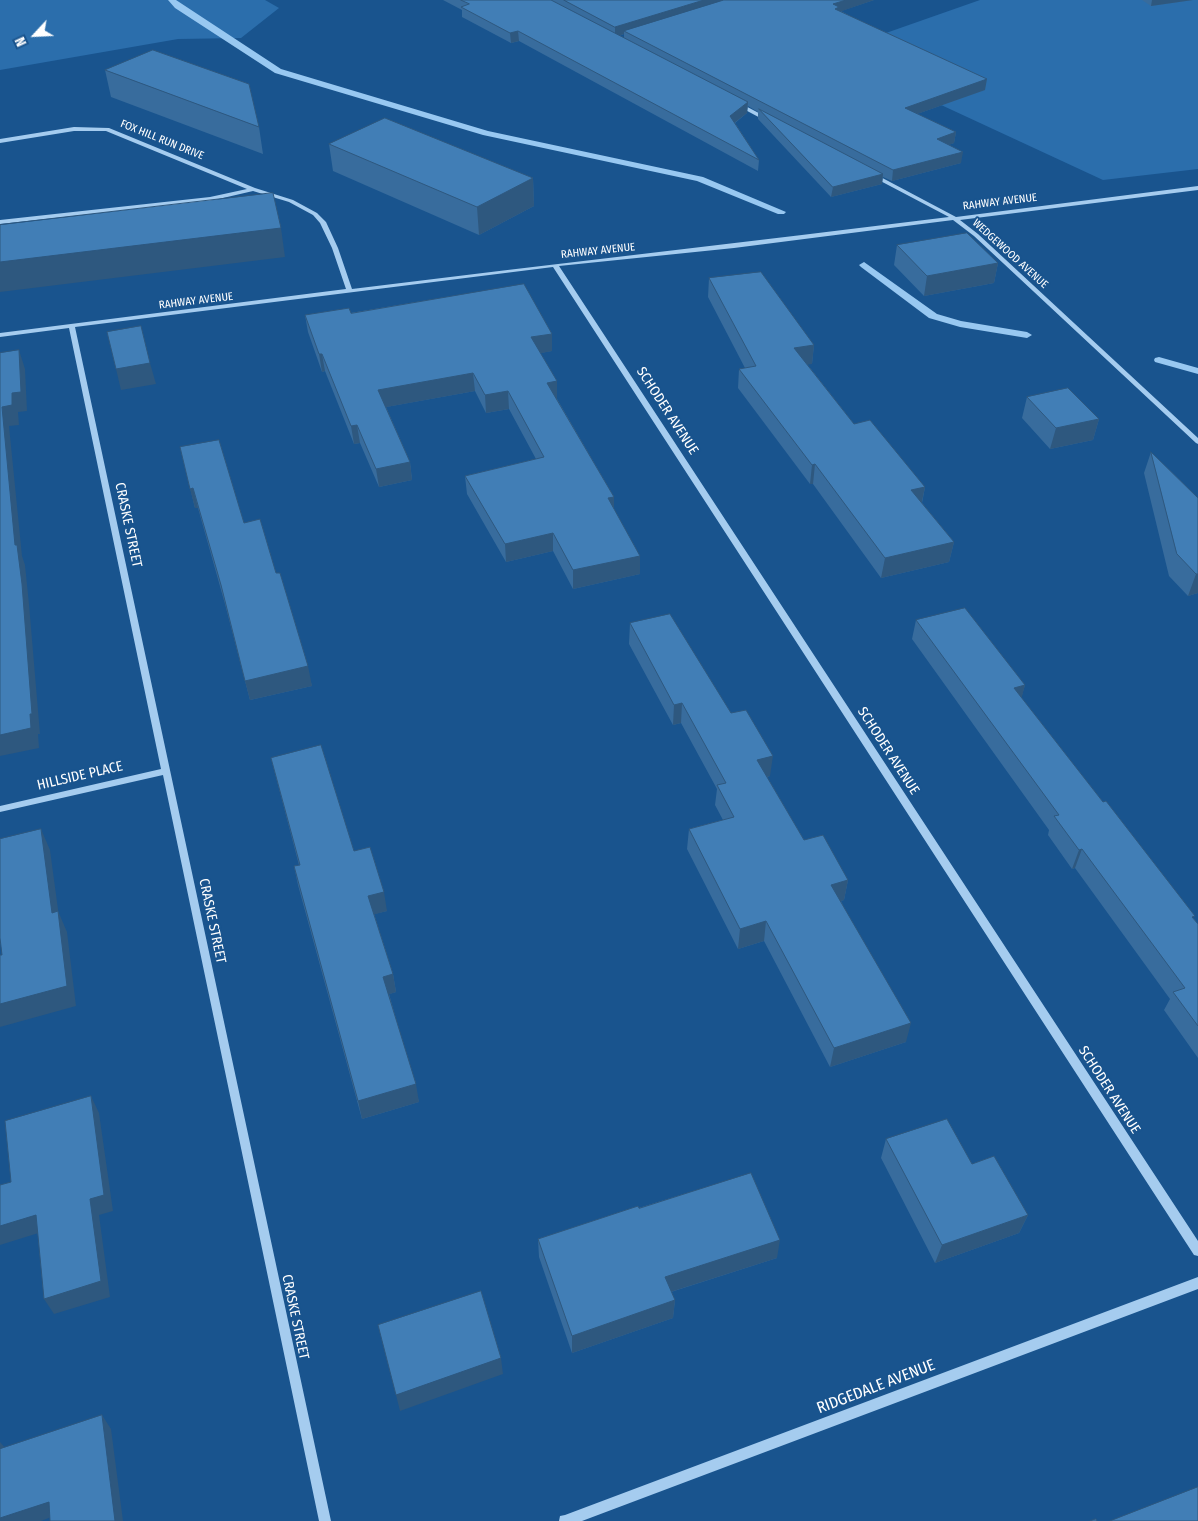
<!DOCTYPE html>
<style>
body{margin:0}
#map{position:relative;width:1198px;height:1521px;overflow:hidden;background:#19548e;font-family:"Fira Sans Condensed",sans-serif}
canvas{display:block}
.north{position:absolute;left:10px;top:10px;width:50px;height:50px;-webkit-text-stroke:4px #19548e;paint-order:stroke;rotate:245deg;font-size:14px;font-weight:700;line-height:20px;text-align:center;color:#fff}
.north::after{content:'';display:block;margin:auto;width:18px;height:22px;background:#fff;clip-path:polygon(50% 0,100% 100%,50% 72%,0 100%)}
</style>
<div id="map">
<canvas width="1198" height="1521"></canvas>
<div class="north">N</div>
</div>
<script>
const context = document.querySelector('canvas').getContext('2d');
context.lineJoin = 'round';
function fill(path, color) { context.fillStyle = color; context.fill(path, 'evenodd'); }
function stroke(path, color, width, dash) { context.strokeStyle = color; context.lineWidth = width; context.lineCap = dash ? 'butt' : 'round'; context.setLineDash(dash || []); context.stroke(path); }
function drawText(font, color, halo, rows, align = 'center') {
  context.font = font + ' "Fira Sans Condensed",sans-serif'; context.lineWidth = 4; context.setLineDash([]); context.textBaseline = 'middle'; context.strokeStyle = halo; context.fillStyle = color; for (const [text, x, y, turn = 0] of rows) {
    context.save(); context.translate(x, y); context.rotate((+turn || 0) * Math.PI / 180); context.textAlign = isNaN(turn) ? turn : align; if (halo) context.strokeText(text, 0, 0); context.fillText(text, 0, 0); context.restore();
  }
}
fill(new Path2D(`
 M0,0H265L279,8L241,38L178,39L0,70Z
 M980,0H1198V169L1103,180L829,53Z`), '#2b6eac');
fill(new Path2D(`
 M168,0H176L281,69L488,131L703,177L786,212L784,214H778L697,181L483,135L275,73L175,8Z
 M864,262L937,314L961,321L1027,332L1032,335L1027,338L960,327L929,318L861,267L859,265Z
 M1159,357L1198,368V374L1155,362L1154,360L1155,358Z`), '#98c8f1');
fill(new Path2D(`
 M738,102L770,119L771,120L766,121L736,105L735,104Z
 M74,127L109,128L255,188L293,200L317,213L326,222L338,248L352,289C551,264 750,242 949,217L871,176V174L873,173L956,217L1198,186V190L960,220L978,234L1198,438V444L1196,443L974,236L953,220L734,248L559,266L1198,1241V1256L1194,1255L553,267L75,327L331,1521H319L163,775L0,812V806L161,769L69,328L0,337V333L346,289L332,248L320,223L313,215L289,202L253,191L210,201L0,224V220L210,197L247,189L106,131H74L0,143V139Z
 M1198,1277V1289L582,1521H559L560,1516L565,1515Z`), '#a5ccef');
fill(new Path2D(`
 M443,0H874L841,11L985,90L917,114L956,132L954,143L948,145L961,163L892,181L883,177L882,184L831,197L758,119V112L748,106L747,113L735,123L759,160L758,171L519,41L511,43L462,17V10ZM624,34V38L619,36Z
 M1142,0H1193L1151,6Z
 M105,70L259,127L263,154L111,97Z
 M329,144L533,178L534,206L479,235L333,171Z
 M897,245L998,263L994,283L924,296L894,265Z
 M709,278L814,345L812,364H807L854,424L925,487L922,503L954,542L949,562L881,578L813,484H810L738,388L739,369L745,368L708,297Z
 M351,313L552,334V351L540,353L557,399L614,497V509L640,574L573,589L553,551L506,562L467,494L465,476L536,459L509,409L486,413L475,391L386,407L410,462L412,480L379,487L360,443L354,444L325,371L322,372L308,332L305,315Z
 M1027,397L1099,419L1093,440L1050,449L1022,418Z
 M180,447L244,523L276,573L312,686L250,700L225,604L198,508H195Z
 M1151,452L1198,498V593L1188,596L1169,576L1144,473Z
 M916,620L1025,685L1021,698L1198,924V1058L1164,1010L1170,999L1075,868L1072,869L1048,835L1049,830L912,639Z
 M630,623L770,776L767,777L804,840L848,880L844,900L841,901L906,1042L830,1067L764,941L738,949L687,849L689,829L723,820L715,805L717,789L681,723L673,725L629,644Z
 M271,758L354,851L387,911L374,914L393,974L396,992L389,994L419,1102L362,1119L298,885L294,866L299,865Z
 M886,1139L972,1164L1028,1215L1019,1233L935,1263L881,1158Z
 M639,1208L777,1258L671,1292L675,1300L673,1318L572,1353L539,1257L538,1239Z`), '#386c9d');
fill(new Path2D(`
 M704,0H736L624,31V34L615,37V27Z
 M846,0H874L839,12L838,17L833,4Z
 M1152,0H1193L1151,6Z
 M518,31L519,41L511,43L510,33Z
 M987,79L985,90L903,119L905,108Z
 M748,102L747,113L729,127L730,116Z
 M956,132L954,143L935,150L937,139Z
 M963,152L961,163L892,181L893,170Z
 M883,174L882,184L831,197L833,187Z
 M533,178L534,206L479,235L477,207Z
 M281,228L285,257L0,292V262Z
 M998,263L994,283L924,296L927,276Z
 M552,334V351L532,355L531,337Z
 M814,345L812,364L792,367L794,348Z
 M19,350L25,369L27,411L18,412L19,425L9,426L22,556L25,565L29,604L40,734H38L39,748L0,756V735L15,545L2,407L12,393Z
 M319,354H322L325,371L322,372Z
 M150,363L156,384L121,390L116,369Z
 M473,373L475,391L381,408L378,390Z
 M557,381V399L548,401L547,383Z
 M508,391L509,409L486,413L485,395Z
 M1099,419L1093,440L1050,449L1056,428Z
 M357,425L360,443L354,444L351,426Z
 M410,462L412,480L379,487L376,469Z
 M815,464L813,484H810L812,465Z
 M925,487L921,506L911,490Z
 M193,488L198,508H195L190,489Z
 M614,497V515L608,498Z
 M553,533V551L506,562L505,544Z
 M954,542L949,562L881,578L885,558Z
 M640,556V574L573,589V570Z
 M1196,574H1198V593L1188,596Z
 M308,666L312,686L250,700L245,681Z
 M1025,685L1020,704L1014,688Z
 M682,703L681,723L673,725L674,705Z
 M773,756L770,776L755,780L757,760Z
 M41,829L50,850L60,924L58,911L67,932L76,1006L0,1027V1004L52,913Z
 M1082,849L1075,868L1072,869L1079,850Z
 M848,880L844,900L828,905L831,885Z
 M384,892L387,911L372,915L368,896Z
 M766,921L764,941L738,949L740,929Z
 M393,974L396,992L387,995L383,977Z
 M911,1023L906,1042L830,1067L834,1048Z
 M416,1084L419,1102L362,1119L358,1101Z
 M91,1096L99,1113L113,1211L99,1215L110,1297L54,1314L44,1299Z
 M36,1215L45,1231L0,1245V1226Z
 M1028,1215L1019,1233L935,1263L942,1245Z
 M780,1240L777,1258L664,1294L665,1277Z
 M675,1300L673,1318L572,1353V1336Z
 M501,1358L503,1374L400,1411L396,1395Z
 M102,1415L111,1429L123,1521H115Z
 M0,1442L7,1450L0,1455Z
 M49,1502L59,1514L41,1521H0V1518Z`), '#2e587f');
const building = new Path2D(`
 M461,0H551L748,102L730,116L759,160L518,31L510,33L461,7L469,4Z
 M564,0H704L615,27Z
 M724,0H846L833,4L839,7L835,9L987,79L905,108L956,132L937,139L963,152L893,170L624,31Z
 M153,50L249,84L259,127L105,70Z
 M759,109L883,174L833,187Z
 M385,118L533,178L477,207L329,144Z
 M273,193L281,228L0,262V225Z
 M967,233L998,263L927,276L897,245Z
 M761,272L814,345L794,348L854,424L870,420L925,487L911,490L954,542L885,558L815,464L812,465L739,369L756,366L709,278Z
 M524,284L552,334L531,337L557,381L547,383L614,497L608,498L640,556L573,570L553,533L505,544L465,476L544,457L508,391L485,395L473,373L378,390L410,462L376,469L357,425L351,426L322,354H319L305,315L349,308L351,313Z
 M141,326L150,363L116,369L107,332Z
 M19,350L21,392L12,393V405L2,407L15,545H17L22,584L32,714H30L31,728L0,735V353Z
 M1068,388L1099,419L1056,428L1027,397Z
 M219,440L244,523L260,519L276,573H280L308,666L245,681L221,585L193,488L190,489L180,447Z
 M1151,452L1198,498V574H1196L1177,554Z
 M965,608L1025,685L1014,688L1103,802L1106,801L1195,916L1192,917L1198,924V1026L1173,992L1185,988L1082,849L1079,850L1054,816L1059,815L916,620Z
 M670,614L731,713L746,710L773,756L757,760L804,840L823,835L848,880L831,885L911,1023L834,1048L766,921L740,929L689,829L734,817L717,785L726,783L682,703L674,705L630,623Z
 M321,745L354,851L370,847L384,892L368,896L393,974L383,977L416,1084L358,1101L294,866L300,865L271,758Z
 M41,829L52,913L58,911L67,986L0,1004V955H2L0,938V839Z
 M91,1096L104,1195L90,1199L101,1281L44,1299L36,1215L0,1226V1185L11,1182L5,1121Z
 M947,1119L972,1164L994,1156L1028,1215L942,1245L886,1139Z
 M751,1173L780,1240L665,1277L675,1300L572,1336L538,1239L638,1206L639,1208Z
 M481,1291L501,1358L396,1395L378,1325Z
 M102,1415L115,1521H50L49,1502L0,1518V1449Z
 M1198,1487V1521H1110Z
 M1096,1519L1097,1521H1090Z`);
fill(building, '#417eb6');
stroke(building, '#2e587f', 1);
drawText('11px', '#fff', '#19548e', [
 ["FOX HILL RUN DRIVE",162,140,22],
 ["RAHWAY AVENUE",1000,202,-7],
 ["RAHWAY AVENUE",598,251,-6],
 ["WEDGEWOOD AVENUE",1010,254,42],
 ["RAHWAY AVENUE",196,301,-7]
]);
drawText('14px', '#fff', '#19548e', [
 ["SCHODER AVENUE",667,411,57],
 ["CRASKE STREET",128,525,78],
 ["SCHODER AVENUE",888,751,57],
 ["HILLSIDE PLACE",80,776,-13],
 ["CRASKE STREET",212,921,78],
 ["SCHODER AVENUE",1109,1090,57],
 ["CRASKE STREET",295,1317,78]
]);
drawText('16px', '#fff', '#19548e', [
 ["RIDGEDALE AVENUE",876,1387,-21]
]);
</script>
